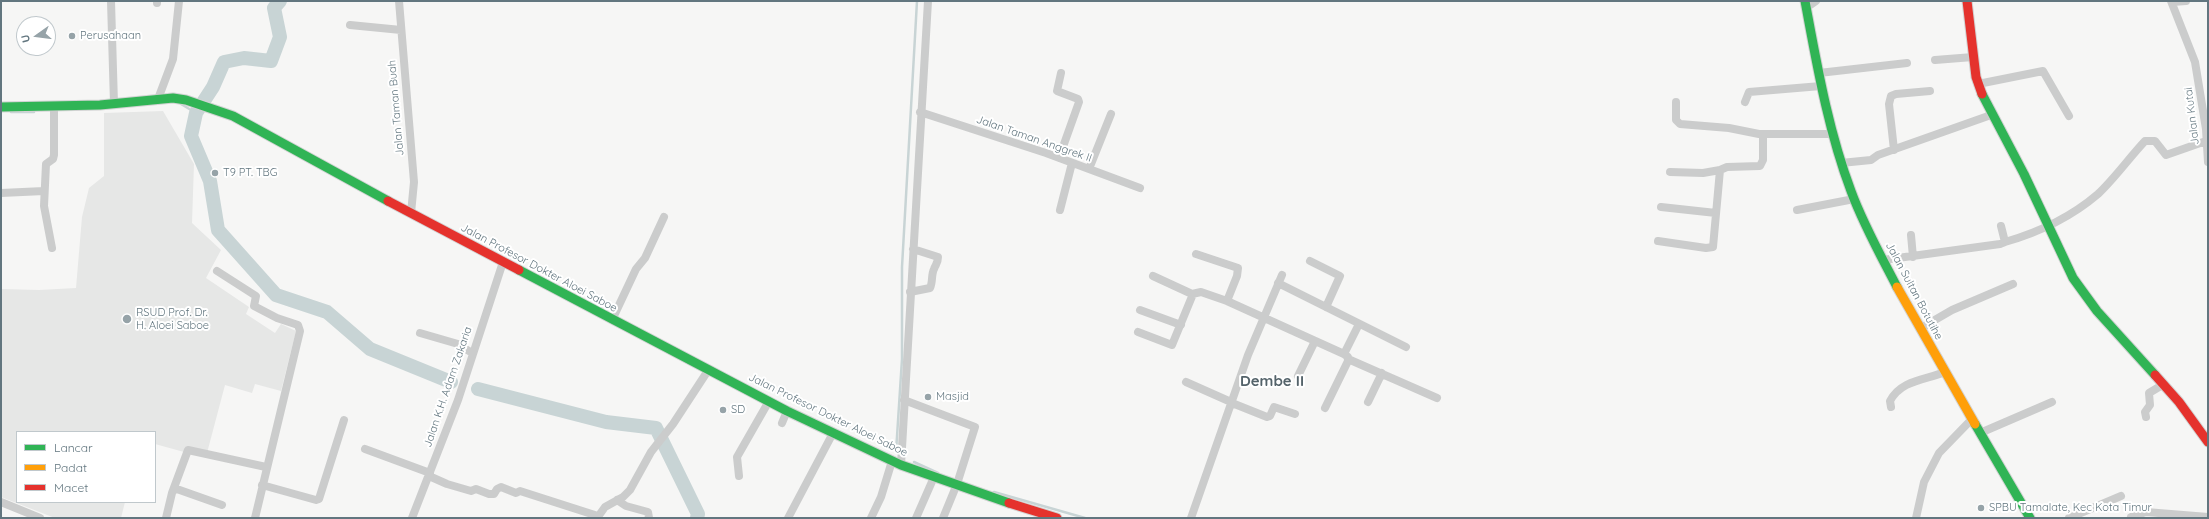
<!DOCTYPE html>
<style>
body{margin:0}
#map{position:relative;width:2209px;height:519px;overflow:hidden;background:#f6f6f5;font-family:Quicksand,sans-serif}
canvas{display:block}
.frame{position:absolute;inset:0;border:2px solid #62767f;pointer-events:none}
.legend{position:absolute;left:16px;top:431px;width:140px;height:72px;box-sizing:border-box;background:#fff;border:1px solid #c0c8cc;margin:0;padding:5px 7px;list-style:none;font-size:12px;color:#62767f}
.legend li{display:flex;align-items:center;gap:8px;height:20px}
.legend b{width:20px;border:1px solid #c0c8cc}
.north{position:absolute;left:16px;top:16px;width:40px;height:40px;box-sizing:border-box;background:#fff;border:1px solid #c0c8cc;border-radius:50%;rotate:256deg;font-size:11px;font-weight:700;line-height:16px;text-align:center;color:#62767f}
.north::after{content:'';display:block;margin:auto;width:14px;height:18px;background:#96a3a8;clip-path:polygon(50% 0,100% 100%,50% 72%,0 100%)}
</style>
<div id="map">
<canvas width="2209" height="519"></canvas>
<div class="frame"></div>
<ul class="legend">
<li><b style="height:5px;background:#30b455"></b>Lancar</li>
<li><b style="height:5px;background:#ff9f0a"></b>Padat</li>
<li><b style="height:5px;background:#e5322d"></b>Macet</li>
</ul>
<div class="north">U</div>
</div>
<script>
const context = document.querySelector('canvas').getContext('2d');
context.lineJoin = 'round';
function fill(path, color) { context.fillStyle = color; context.fill(path, 'evenodd'); }
function stroke(path, color, width, dash) { context.strokeStyle = color; context.lineWidth = width; context.lineCap = dash ? 'butt' : 'round'; context.setLineDash(dash || []); context.stroke(path); }
function drawText(font, color, halo, rows, align = 'center') {
  context.font = font + ' Quicksand,sans-serif'; context.lineWidth = 4; context.setLineDash([]); context.textBaseline = 'middle'; context.strokeStyle = halo; context.fillStyle = color; for (const [text, x, y, turn = 0] of rows) {
    context.save(); context.translate(x, y); context.rotate((+turn || 0) * Math.PI / 180); context.textAlign = isNaN(turn) ? turn : align; if (halo) context.strokeText(text, 0, 0); context.fillText(text, 0, 0); context.restore();
  }
}
fill(new Path2D(`
 M163,111L194,164L192,223L221,250L206,278L249,307L246,314L275,333L281,324L296,331L281,391L255,384L252,393L225,385L207,453L184,452L155,444V432H17V502H125L121,518H55L1,497V289L39,290L76,288L82,217L89,188L104,176V113Z`), '#e6e7e6');
stroke(new Path2D(`
 M181,104L196,113
 M11,112H34
 M896,452L902,359V267L917,1
 M914,462L938,473
 M994,492L1085,518`), '#c8d4d5', 2.5);
stroke(new Path2D(`
 M280,1L274,8L280,37L271,61L244,58L224,62L213,87L196,113L191,136L210,181L218,230L276,295L327,312L370,349L451,382
 M478,389L606,422L656,428L698,514L697,518`), '#c8d4d5', 14);
const fast = new Path2D(`
 M1805,1C1817,65 1828,130 1851,191C1863,224 1881,256 1897,287
 M1982,94L2024,174L2073,278L2097,311L2155,375
 M1,107L100,105L173,98L186,100L233,116L388,201
 M519,270L787,411L901,465L1009,503
 M1975,424L2030,518`);
const slow = new Path2D(`
 M1897,287L1975,424`);
const jam = new Path2D(`
 M1967,1L1976,77L1982,94
 M388,201L519,270
 M2155,375L2179,402L2208,442
 M1009,503L1057,518`);
stroke(fast, '#d2d3d3', 11);
stroke(slow, '#d2d3d3', 11);
stroke(jam, '#d2d3d3', 11);
stroke(new Path2D(`
 M111,1L114,104
 M399,1L414,182L411,213
 M2171,1L2195,62L2206,129L2208,162
 M2172,2L2186,1
 M157,3V1
 M1806,8L1816,1
 M350,25L401,30
 M1935,60L1973,57
 M1819,73L1907,63
 M1978,84L2043,71L2069,116
 M158,99L173,59L179,1
 M1676,102V120L1680,124L1729,128L1759,134H1833
 M1745,102L1749,92L1821,86
 M920,112L1046,153L1140,188
 M1894,150L1889,104L1891,96L1896,94L1930,91
 M1059,158L1079,102L1078,99L1057,91L1061,73
 M1841,163L1871,160L1878,155L1991,115
 M1089,169L1111,114
 M1670,172L1703,173L1720,170L1727,167L1760,166L1763,160V134
 M1,193L44,191
 M1661,207L1716,213
 M1060,210L1072,163
 M1797,210L1854,199
 M1911,235L1913,257
 M1658,241L1706,248L1713,247L1720,170
 M2005,242C2040,232 2070,218 2098,194C2115,178 2129,158 2145,141H2155L2166,155L2206,141
 M52,248L44,206L46,164L53,159L54,155V107
 M1196,254L1238,268L1237,276L1227,301
 M1883,260L2000,244L2005,242L2001,226
 M1310,261L1340,276L1326,307
 M217,271L256,296L254,306L277,318L298,325L300,331L255,518
 M1153,276L1192,294L1201,292L1227,301L1344,354L1348,357V361L1325,408
 M1278,283L1406,347
 M910,292L930,288C933,282 931,275 934,269C936,264 938,263 938,257L913,249
 M1140,310L1181,325
 M612,320L636,269L645,258L664,217
 M1921,328L1952,310L2013,284
 M1138,332L1172,345L1193,294
 M420,333L458,344L472,353
 M1344,354L1359,324
 M1348,359L1437,398
 M1298,376L1315,341
 M1186,382L1231,402
 M904,400L975,427L957,484L943,518
 M1368,402L1382,373
 M1232,403L1267,417L1270,416L1274,407L1295,414
 M1891,407L1890,401C1901,380 1925,380 1945,372
 M2146,417L2145,412L2150,405L2149,393L2164,384
 M782,423L787,411
 M1980,433L2052,402
 M365,449L430,473
 M901,465L928,1
 M429,476L447,484L471,491L476,489L489,494H494L497,489L501,487L516,493L520,491L598,516
 M739,476L737,457L769,401
 M262,485L316,500L319,499L344,420
 M174,488L222,505
 M617,500L626,506L648,512L649,518
 M1,502L40,518
 M2131,517L2146,512L2208,517
 M166,518L172,493L188,450L266,467
 M412,518L458,400L503,262
 M597,518L605,507L623,497L630,490L651,452L673,424L709,369
 M788,518L833,433
 M871,518L881,497L892,461
 M916,518L934,477
 M1191,518L1248,355L1282,275
 M1916,518L1924,482L1939,453L1971,420
 M2069,518L2121,496`), '#cbcccc', 8);
stroke(fast, '#30b455', 9);
stroke(slow, '#ff9f0a', 9);
stroke(jam, '#e5322d', 9);
for (const [x, y, r, color] of [
 [72,36,4,"#96a3a8"],
 [215,173,4,"#96a3a8"],
 [127,319,5,"#96a3a8"],
 [928,397,4,"#96a3a8"],
 [723,410,4,"#96a3a8"],
 [1981,508,4,"#96a3a8"]
]) { const dot = new Path2D(); dot.arc(x, y, r, 0, 2 * Math.PI); context.fillStyle = color; context.fill(dot); stroke(dot, '#fff', 1.5); }
drawText('11px', '#62767f', '#fff', [
 ["Perusahaan",80,36],
 ["T9 PT. TBG",223,173],
 ["RSUD Prof. Dr.",136,313],
 ["H. Aloei Saboe",136,326],
 ["Masjid",936,397],
 ["SD",731,410],
 ["SPBU Tamalate, Kec Kota Timur",1989,508]
], 'left');
drawText('11px', '#62767f', '#fff', [
 ["Jalan Taman Buah",396,108,-95],
 ["Jalan Kutai",2192,116,-97],
 ["Jalan Taman Anggrek II",1034,139,19],
 ["Jalan Profesor Dokter Aloei Saboe",539,268,28],
 ["Jalan Sultan Botutihe",1914,291,62],
 ["Jalan K.H. Adam Zakaria",448,387,-71],
 ["Jalan Profesor Dokter Aloei Saboe",828,415,26]
]);
drawText('bold 15px', '#54636a', '#fff', [
 ["Dembe II",1272,381]
]);
</script>
